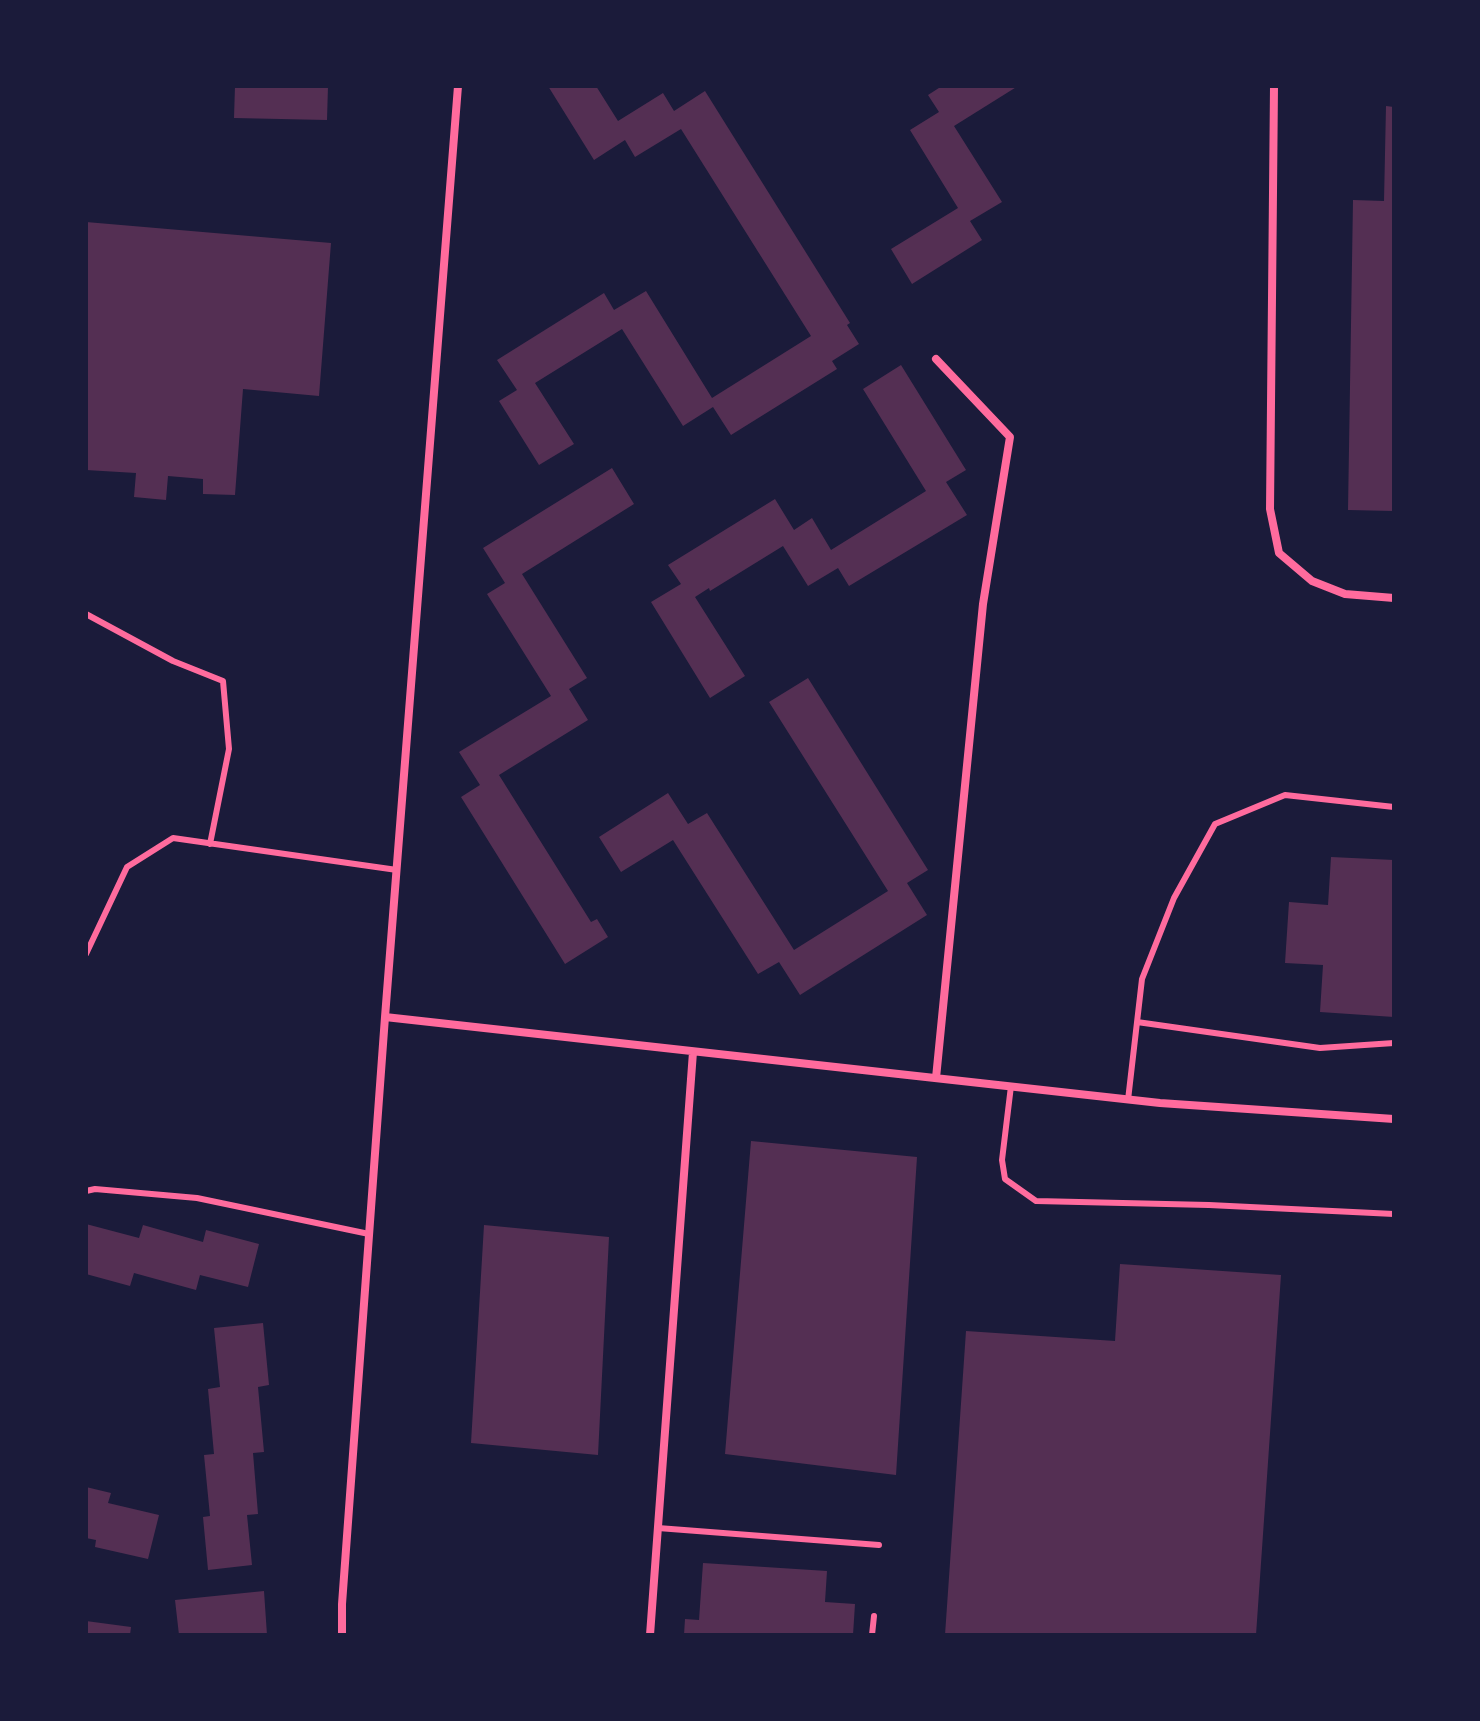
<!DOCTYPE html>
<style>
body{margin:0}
#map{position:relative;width:1480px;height:1721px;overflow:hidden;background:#1b1b3a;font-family:"Playfair Display",serif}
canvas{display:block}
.frame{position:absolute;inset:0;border:88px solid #1b1b3a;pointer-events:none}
</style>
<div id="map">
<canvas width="1480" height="1721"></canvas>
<div class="frame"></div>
</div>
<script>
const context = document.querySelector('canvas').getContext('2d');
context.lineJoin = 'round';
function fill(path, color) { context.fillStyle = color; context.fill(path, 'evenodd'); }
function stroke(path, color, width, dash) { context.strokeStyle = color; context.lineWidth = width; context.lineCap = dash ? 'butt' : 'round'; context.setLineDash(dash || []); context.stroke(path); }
fill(new Path2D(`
 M235,86H328L327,120L234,118Z
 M548,86H596L618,121L663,93L674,111L705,91L850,323L847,325L859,344L832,361L837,369L731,435L713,407L683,426L622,329L535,383L574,444L539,465L499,401L517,390L497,360L604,293L614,310L646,291L712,398L811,336L681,129L635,157L625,140L594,160Z
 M942,86H1018L954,126L1002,202L970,221L982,240L912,284L891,249L958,208L910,130L939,112L928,95Z
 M1386,106L1394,107V511L1348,510L1353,200L1384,201Z
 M86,222L331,243L319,396L243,389L235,495L203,494V479L168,476L166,500L134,497L136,473L86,470Z
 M901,365L966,470L946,482L967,515L849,586L838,568L808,586L783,546L710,591L709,588L695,597L745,676L710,698L651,602L681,584L668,565L775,499L794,530L812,518L831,550L926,491L863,389Z
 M612,468L634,504L522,574L587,678L569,689L588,720L499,775L591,922L597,919L608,937L565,964L461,797L480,785L459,752L551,696L487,594L505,583L483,548Z
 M808,678L928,870L907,883L927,915L800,995L779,962L758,974L673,840L621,872L599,837L668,793L688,824L707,813L794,950L888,891L769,702Z
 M1331,857L1394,860V1017L1320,1012L1323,965L1285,963L1289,902L1328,905Z
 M751,1141L917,1157L896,1475L725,1454Z
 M86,1224L139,1238L143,1225L203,1242L206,1230L259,1244L248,1287L200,1275L196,1290L134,1273L130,1286L86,1274Z
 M484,1225L609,1237L598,1455L471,1443Z
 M1120,1264L1281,1275L1256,1635H945L966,1331L1115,1341Z
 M263,1323L269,1385L258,1387L264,1452L253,1453L258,1514L247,1515L252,1565L208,1570L203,1517L210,1516L204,1455L214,1454L208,1389L220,1387L214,1328Z
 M86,1487L111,1493L108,1503L159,1515L148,1559L95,1547L96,1540L86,1538Z
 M703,1563L827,1571L825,1602L855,1604L853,1635H684L685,1619L699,1620Z
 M264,1591L267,1635H179L175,1600Z
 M86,1621L131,1627L130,1635H86Z`), '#542f53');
stroke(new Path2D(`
 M86,614L173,661L223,681L229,749L210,844
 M86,954L127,867L173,838L397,870
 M1137,1022L1320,1048L1394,1043
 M1011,1086L1002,1160L1005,1179L1036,1201L1209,1205L1394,1214
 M1128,1100L1142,979L1174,898L1215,824L1285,795L1394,807
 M86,1191L95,1189L197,1198L369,1234
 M658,1528L879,1545
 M872,1635L874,1616`), '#ff6b9d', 6);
stroke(new Path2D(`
 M1274,86L1270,509L1279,553L1312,581L1345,594L1394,598
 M385,1017L1160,1103L1394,1119
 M936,1078L983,604L1010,437L936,359
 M342,1635V1604L385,1017L458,86
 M650,1635L693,1052`), '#ff6b9d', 8);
</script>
